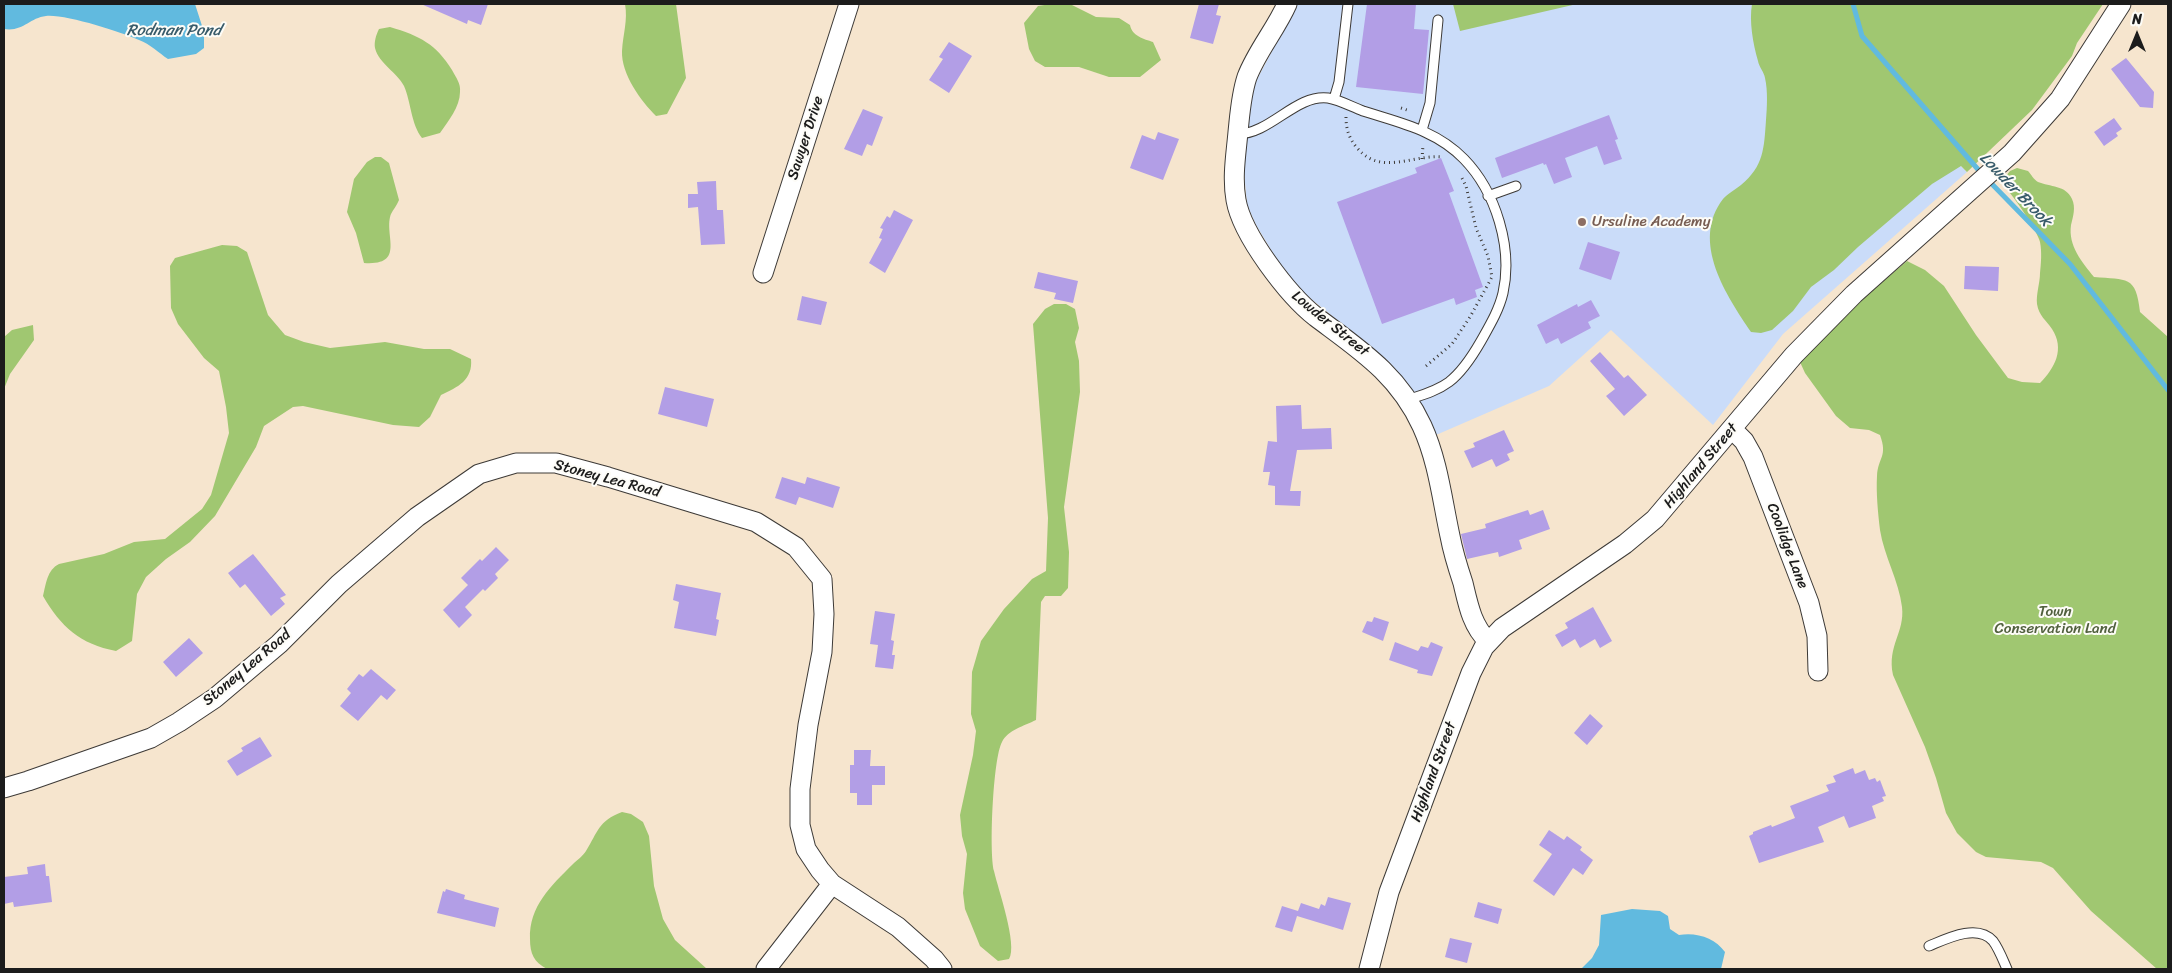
<!DOCTYPE html>
<style>
body{margin:0}
#map{position:relative;width:2172px;height:973px;overflow:hidden;background:#f6e5ce;font-family:Sriracha,sans-serif}
canvas{display:block}
.frame{position:absolute;inset:0;border:5px solid #1c1c1c;pointer-events:none}
.north{position:absolute;left:2112px;top:10px;width:50px;height:50px;-webkit-text-stroke:4px #fdfcf7;paint-order:stroke;rotate:0deg;font-size:14px;font-weight:700;line-height:20px;text-align:center;color:#1c1c1c}
.north::after{content:'';display:block;margin:auto;width:18px;height:22px;background:#1c1c1c;clip-path:polygon(50% 0,100% 100%,50% 72%,0 100%)}
</style>
<div id="map">
<canvas width="2172" height="973"></canvas>
<div class="frame"></div>
<div class="north">N</div>
</div>
<script>
const context = document.querySelector('canvas').getContext('2d');
context.lineJoin = 'round';
function fill(path, color) { context.fillStyle = color; context.fill(path, 'evenodd'); }
function stroke(path, color, width, dash) { context.strokeStyle = color; context.lineWidth = width; context.lineCap = dash ? 'butt' : 'round'; context.setLineDash(dash || []); context.stroke(path); }
function drawText(font, color, halo, rows, align = 'center') {
  context.font = font + ' Sriracha,sans-serif'; context.lineWidth = 4; context.setLineDash([]); context.textBaseline = 'middle'; context.strokeStyle = halo; context.fillStyle = color; for (const [text, x, y, turn = 0] of rows) {
    context.save(); context.translate(x, y); context.rotate((+turn || 0) * Math.PI / 180); context.textAlign = isNaN(turn) ? turn : align; if (halo) context.strokeText(text, 0, 0); context.fillText(text, 0, 0); context.restore();
  }
}
fill(new Path2D(`
 M1297,4H1787L1967,172L1783,334L1713,425L1611,330L1549,386L1436,435L1421,404L1403,378L1389,362L1300,290L1280,265L1256,225L1247,205L1244,171L1250,102L1255,83Z`), '#cadcf9');
fill(new Path2D(`
 M625,4H676L686,78L667,114L656,116C641,101 621,74 622,51C623,34 628,20 625,4Z
 M1051,4H1070L1096,17L1119,18L1130,25C1132,36 1144,39 1153,42L1161,60L1140,77H1109L1079,67H1045L1035,61L1029,49L1024,23L1038,6Z
 M1453,4H1577L1460,31Z
 M1752,4H2103L2077,43L2072,56L2032,110L1967,172L1961,166L1932,184L1858,247L1834,270L1811,287L1793,311L1772,330L1761,333L1751,332C1727,296 1690,242 1723,199C1727,194 1735,190 1741,185C1764,166 1764,148 1766,120C1767,108 1768,91 1765,78C1764,72 1759,67 1758,61C1753,44 1749,21 1752,4Z
 M390,27C420,36 436,44 452,70C456,78 461,83 460,92C460,107 448,121 440,133L422,138C411,124 411,102 404,86C397,72 379,64 375,48C374,42 376,35 379,29Z
 M375,157H381L389,163L399,200C397,205 393,210 391,214C383,234 407,266 364,263L356,233L347,212L354,179L367,162Z
 M2017,168L2028,171C2031,174 2034,180 2038,182C2050,187 2066,185 2072,199C2076,208 2073,216 2071,225C2068,246 2082,262 2094,277C2127,280 2136,275 2140,312L2168,337V969H2157L2091,911L2053,868L2041,862L1986,857L1976,852L1957,833L1946,813L1936,778L1925,747L1893,675C1887,645 1905,633 1902,607C1899,581 1884,556 1880,530C1878,513 1876,493 1877,476C1878,457 1888,457 1880,435L1869,430L1850,428L1836,416L1805,373L1800,362L1848,311L1907,261L1925,270L1944,286L1976,335L2008,378L2022,382L2040,383C2055,368 2065,349 2052,329C2046,320 2039,316 2037,304C2036,294 2040,283 2040,273C2041,264 2042,252 2040,242C2038,231 2010,191 2001,182L2010,171Z
 M222,245L237,246L247,252L268,315L285,335L304,342L330,348L385,342L424,349H450L471,359C473,380 458,387 441,395L430,417L419,427L393,425L303,406L293,407L264,426L256,447L215,516L190,542L166,559L146,577L137,594L132,641L116,651C80,644 61,627 43,596C46,584 47,570 59,564L104,554L134,542L165,539L202,509L211,495L229,433L226,407L219,371L204,358L178,324L171,308L170,266L175,258Z
 M1054,304H1066L1075,309L1079,328L1075,342L1079,361L1080,392L1064,507L1069,552L1068,588L1061,596H1045L1041,602L1036,720C1024,726 1008,730 1002,742C993,758 989,852 994,871C998,889 1018,945 1009,959L998,961L980,946L965,909L963,893L967,854L962,836L960,815L973,755L976,731L971,714L972,672L981,641L1004,609L1032,579L1046,571L1048,518L1033,324L1045,309Z
 M33,325L34,340L10,374L4,389V337L12,330Z
 M622,812L631,814L643,822L649,836L654,886L663,919L675,940L707,969H547C534,962 530,954 530,939C529,906 551,886 573,864C577,860 583,856 586,851C598,832 598,821 622,812Z`), '#a0c771');
fill(new Path2D(`
 M4,4H195L204,32V48L196,54L168,59C159,53 150,44 139,40C121,32 65,14 46,16C29,18 23,32 4,29Z
 M1632,909L1660,911L1668,916L1670,929L1679,935C1697,932 1715,938 1725,952L1721,969H1581L1592,958L1599,945L1601,915Z`), '#61badf');
stroke(new Path2D(`
 M1853,4L1862,36L1982,174
 M1988,180L2070,264L2168,390`), '#61badf', 5);
fill(new Path2D(`
 M421,4H488L481,25L468,20L467,24Z
 M1199,4H1219L1216,15L1221,16L1213,44L1190,38Z
 M1367,4H1416L1414,29L1429,30L1423,94L1356,87Z
 M949,42L972,56L949,93L929,80L943,59L939,57Z
 M2126,58L2154,92L2153,108L2140,107L2111,69Z
 M863,109L883,117L872,146L867,144L862,156L844,149Z
 M1609,115L1618,139L1615,140L1622,159L1604,165L1597,146L1565,158L1572,177L1554,184L1546,164L1544,165L1543,163L1502,178L1495,158Z
 M2114,118L2122,129L2116,133L2118,136L2104,146L2094,132Z
 M1158,132L1179,139L1163,180L1130,168L1142,135L1155,140Z
 M1441,158L1454,191L1449,193L1483,287L1475,290L1477,297L1456,305L1454,298L1382,324L1337,202L1417,173L1415,168Z
 M716,181L717,210H723L725,244L701,245L698,207L688,208V194H698L697,182Z
 M894,210L913,220L885,273L869,263L882,239L879,238L883,229L880,228L887,216L890,218Z
 M1588,242L1620,252L1611,280L1579,269Z
 M1965,266L1999,267L1998,291L1964,289Z
 M1038,272L1078,281L1073,303L1054,299L1056,293L1034,288Z
 M802,296L827,302L821,325L797,320Z
 M1591,300L1600,316L1588,322L1591,328L1561,344L1558,338L1546,344L1537,325L1577,304L1578,307Z
 M1600,352L1624,378L1628,375L1647,395L1624,416L1606,396L1615,389L1590,361Z
 M665,387L714,399L707,427L658,414Z
 M1301,405L1302,429L1331,428L1332,449L1297,450L1290,491H1301L1300,506L1275,505V486L1268,485L1270,472H1263L1268,441L1277,442L1276,406Z
 M1504,430L1514,451L1507,454L1510,460L1496,467L1492,459L1472,468L1464,451L1475,447L1473,443Z
 M782,477L805,484L807,477L840,487L833,508L799,497L796,505L775,498Z
 M1528,510L1530,515L1543,510L1550,529L1519,540L1522,549L1499,557L1498,552L1467,559L1461,534L1486,528L1485,524Z
 M496,547L509,560L495,574L498,578L485,591L483,589L465,607L472,615L459,628L443,610L468,585L461,578L480,559L482,561Z
 M253,554L286,595L280,598L285,604L271,616L245,584L240,588L228,573Z
 M676,584L721,593L716,619L719,620L716,636L674,628L679,602L673,600Z
 M1593,607L1612,641L1600,648L1595,639L1580,648L1575,639L1562,647L1555,635L1568,628L1565,623Z
 M875,611L895,614L891,640L894,641L892,655H895L893,669L875,667L878,645L870,644Z
 M1374,617L1389,622L1383,641L1362,632L1367,621L1372,622Z
 M189,638L203,653L176,677L163,662Z
 M1395,642L1418,651L1421,646L1428,648L1431,642L1443,647L1432,676L1417,673L1418,670L1389,660Z
 M371,669L396,690L387,700L381,695L358,721L340,706L351,693L347,689L359,674L363,677Z
 M1590,714L1603,726L1587,745L1574,733Z
 M260,737L272,756L237,776L227,761L243,751L241,748Z
 M854,750H871L870,766H885V785H872V805H857V793H850V765H854Z
 M1853,768L1855,774L1865,770L1869,780L1875,778L1877,782L1880,780L1886,796L1882,797L1884,801L1872,806L1876,818L1849,828L1844,816L1818,827L1824,842L1759,863L1749,836L1753,834V832L1771,825L1772,827L1795,818L1790,806L1829,791L1826,785L1836,782L1833,776Z
 M1549,830L1564,840L1567,836L1582,847L1580,850L1593,860L1583,875L1573,868L1554,896L1533,881L1552,854L1539,845Z
 M45,864L46,876H49L52,902L14,907L13,902L4,904V877L28,874L27,867Z
 M446,889L465,895L464,899L499,908L495,927L437,913L443,891L445,892Z
 M1328,897L1351,903L1343,930L1297,916L1292,932L1275,927L1282,906L1298,911L1301,903L1319,909L1321,904L1325,906Z
 M1478,902L1502,909L1498,924L1474,917Z
 M1450,938L1472,943L1467,963L1445,957Z`), '#b29ee6');
const lane = new Path2D(`
 M1334,99L1339,82L1348,4
 M1422,130L1430,103L1438,20
 M1238,134C1270,134 1296,94 1328,98C1340,100 1352,107 1363,111C1400,123 1436,130 1464,159C1496,192 1513,248 1503,293C1499,310 1490,325 1481,341C1473,355 1462,372 1449,382C1437,391 1422,395 1407,400
 M1488,196L1516,186
 M1929,946C1946,939 1977,923 1993,941C1999,949 2003,960 2007,969`);
const street = new Path2D(`
 M1287,4C1276,29 1257,51 1247,77C1241,95 1240,113 1238,132C1236,155 1232,177 1236,200C1242,235 1288,295 1316,317C1360,350 1398,374 1422,426C1438,461 1442,499 1450,536C1453,552 1458,568 1463,583C1468,604 1472,626 1488,641
 M763,273L849,4
 M1732,429L1744,441L1753,457L1809,603L1817,636L1818,671
 M4,788L28,781L151,738L179,722L215,698L279,644L339,584L417,517L479,474L516,463H556L608,477L756,522L796,547L822,579L824,614L822,652L808,725L800,789V825L806,849L820,870L832,884L898,927L934,959L942,969
 M766,969L832,884
 M1369,969L1389,892L1471,673L1484,647L1502,628L1625,544L1655,519L1794,355L1854,294L2012,153L2060,99L2121,4`);
stroke(lane, '#3d3a37', 11);
stroke(street, '#3d3a37', 21);
stroke(new Path2D(`
 M1401,108L1410,111
 M1346,117C1346,129 1349,139 1358,149C1382,176 1413,154 1443,157
 M1422,159L1423,145
 M1426,366L1452,344L1470,317L1492,277L1488,256L1476,228L1466,186L1462,178`), '#3d3a37', 3, [1, 4]);
stroke(lane, '#fff', 9);
stroke(street, '#fff', 19);
for (const [x, y, r, color] of [
 [1582,222,5,"#8d6e63"]
]) { const dot = new Path2D(); dot.arc(x, y, r, 0, 2 * Math.PI); context.fillStyle = color; context.fill(dot); stroke(dot, '#fdfcf7', 2); }
drawText('15px', '#1c1c1c', '#fdfcf7', [
 ["Sawyer Drive",806,138,-72],
 ["Lowder Street",1330,324,39],
 ["Highland Street",1701,466,-50],
 ["Stoney Lea Road",607,479,15],
 ["Coolidge Lane",1787,546,69],
 ["Stoney Lea Road",247,668,-40],
 ["Highland Street",1434,772,-70]
]);
drawText('15px', '#785e54', '#fdfcf7', [
 ["Ursuline Academy",1592,222]
], 'left');
drawText('15px', '#51603e', '#fdfcf7', [
 ["Town",2055,612],
 ["Conservation Land",2055,629]
]);
drawText('italic 16px', '#385b6a', '#fdfcf7', [
 ["Rodman Pond",174,31],
 ["Lowder Brook",2015,190,46]
]);
</script>
